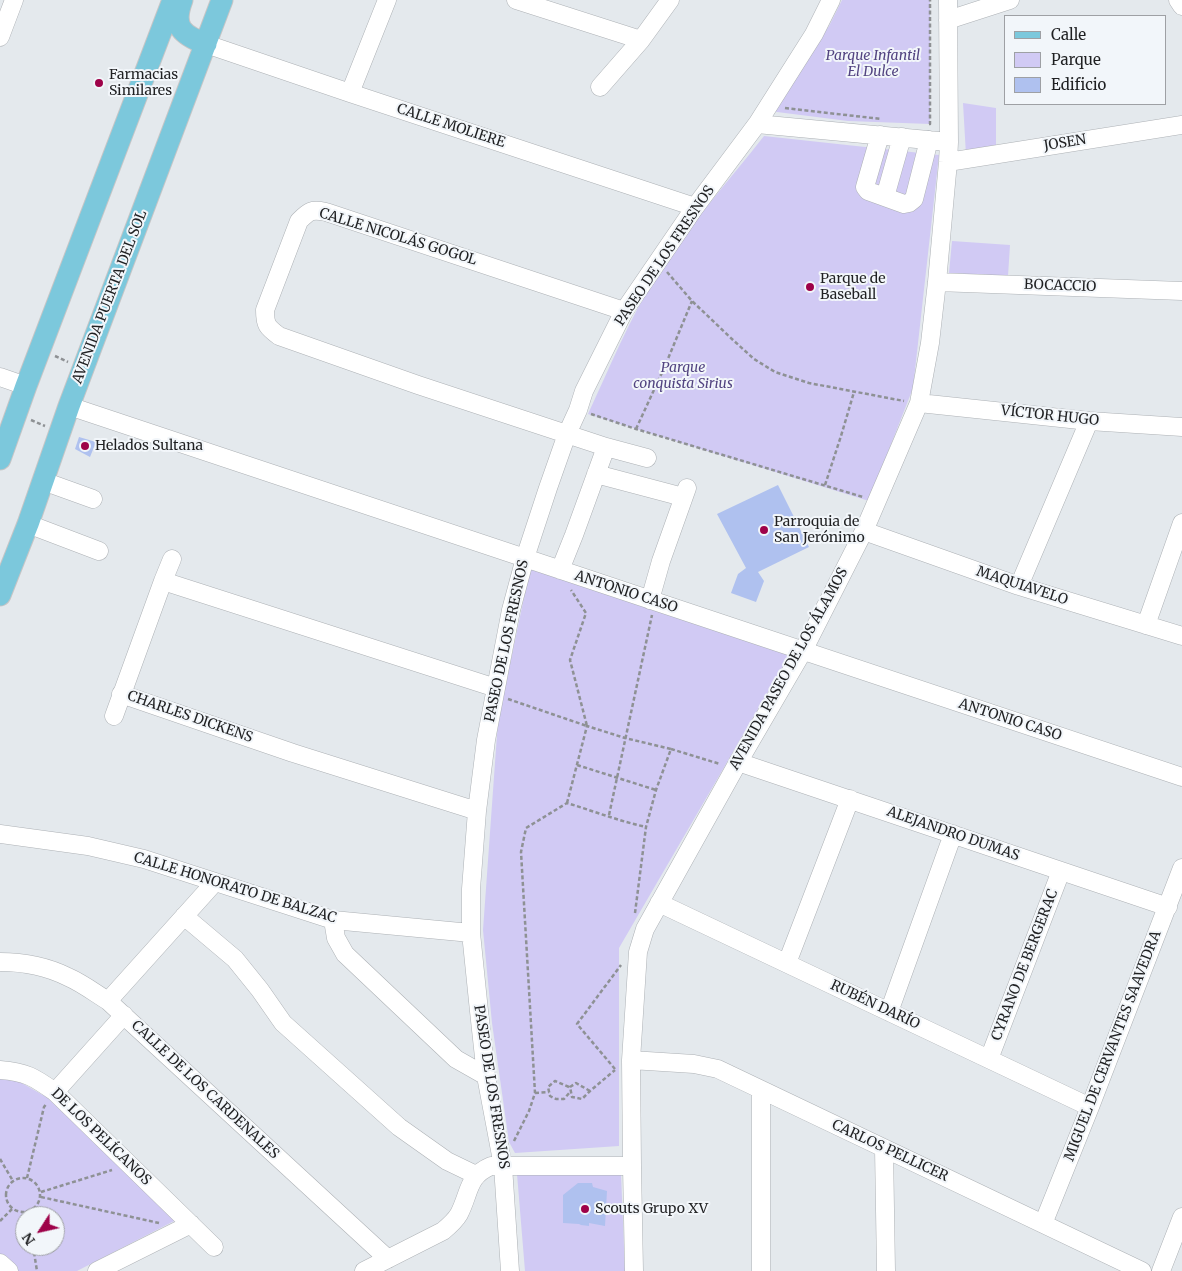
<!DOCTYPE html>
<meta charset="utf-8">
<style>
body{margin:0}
#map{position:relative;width:1182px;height:1271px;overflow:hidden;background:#e4e9ed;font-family:Merriweather,serif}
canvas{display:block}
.legend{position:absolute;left:1004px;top:15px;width:162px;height:90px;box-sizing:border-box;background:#f2f6fa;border:1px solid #9ea0a4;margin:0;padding:6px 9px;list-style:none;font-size:15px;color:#1f2022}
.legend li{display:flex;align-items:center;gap:10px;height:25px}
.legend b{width:25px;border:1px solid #9ea0a4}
.north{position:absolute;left:15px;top:1206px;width:50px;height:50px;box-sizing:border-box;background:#f2f6fa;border:1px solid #9ea0a4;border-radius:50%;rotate:235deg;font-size:14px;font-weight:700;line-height:20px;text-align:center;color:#1f2022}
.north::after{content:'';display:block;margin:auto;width:18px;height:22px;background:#9e0249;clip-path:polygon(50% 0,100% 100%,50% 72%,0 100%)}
</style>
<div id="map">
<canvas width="1182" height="1271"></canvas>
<ul class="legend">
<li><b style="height:6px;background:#7cc8dc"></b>Calle</li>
<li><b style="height:14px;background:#d1caf4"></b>Parque</li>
<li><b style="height:14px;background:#afc1ef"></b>Edificio</li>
</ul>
<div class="north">N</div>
</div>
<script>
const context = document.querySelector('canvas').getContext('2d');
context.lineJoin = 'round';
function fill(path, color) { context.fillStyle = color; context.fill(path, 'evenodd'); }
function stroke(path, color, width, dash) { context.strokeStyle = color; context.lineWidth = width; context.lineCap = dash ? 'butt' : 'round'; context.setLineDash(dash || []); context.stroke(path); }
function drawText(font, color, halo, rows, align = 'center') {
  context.font = font + ' Merriweather,serif'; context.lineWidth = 4; context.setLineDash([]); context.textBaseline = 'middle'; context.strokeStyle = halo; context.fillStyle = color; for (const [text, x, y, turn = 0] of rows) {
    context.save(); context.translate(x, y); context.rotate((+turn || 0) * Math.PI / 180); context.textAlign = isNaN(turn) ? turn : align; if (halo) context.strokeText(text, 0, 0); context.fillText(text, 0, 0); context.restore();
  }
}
fill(new Path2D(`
 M842,0H930V124L848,121L769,111L829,26Z
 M963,103L996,108V148L966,155Z
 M764,136L939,155L913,388L869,501L588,414C610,367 629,319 657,275C688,226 728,182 764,136Z
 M952,241L1010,245L1008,276L949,273Z
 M530,569L790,654L619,948V1146L515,1153L509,1142L492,1023L483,930L498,721Z
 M0,1079H11L20,1082L48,1098L113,1161L178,1219L77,1271H15L0,1258ZM25,1216H55V1246H25Z
 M517,1174H621L625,1271H525Z`), '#d1caf4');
fill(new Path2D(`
 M79,437L96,442L90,457L75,449Z
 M778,485L809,547L758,572L764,581L756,602L731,593L738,574L746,568L717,514Z
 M578,1183H592L593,1187L607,1191L605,1226L589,1223V1226L581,1225L579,1224L563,1223V1195Z`), '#afc1ef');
const minor = new Path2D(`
 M516,0L641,40
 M1178,0L1182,6
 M948,20L1010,0
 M0,37L14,0
 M206,44L350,93L695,207
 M600,87L641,40L670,0
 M350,93L387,0
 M757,124L949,142
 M880,135L865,187L868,191L904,204L909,203L914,199L929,140
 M948,162L1182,125
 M885,197L902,137
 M937,282L1182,291
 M624,311L326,212C311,209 309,211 299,221L265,310C265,325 267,327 279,336L418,385L606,447L647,458
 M0,377L26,386
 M919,403L1089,421L1182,427
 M69,406L1182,777
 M596,474L683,497
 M43,481L93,499
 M28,524L99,551
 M864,531L1019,586L1182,636
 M560,570L574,535L606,447
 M163,581L496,688
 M1019,586L1089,421
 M650,600L661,561L687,488
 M1146,625L1182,523
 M121,694L293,753L477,811
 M114,716L163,581L172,559
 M738,762L1168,907
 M0,834L88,846L144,859L333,920L471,933
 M659,903L1090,1107
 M184,916L235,959L260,990L283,1023L399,1127L447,1161L476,1175
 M333,920L336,938L345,954L456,1059L486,1076
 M0,962C23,962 46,966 68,977C82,983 95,993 108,1001L388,1259
 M787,963L850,799
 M108,1001L215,882
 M889,1012L953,834
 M989,1059L1061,871
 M631,1060L694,1064L718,1069L1142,1271
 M0,1070C26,1072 34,1077 55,1092L214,1247
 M55,1092L124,1015
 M884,1148L886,1271
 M1043,1224L1090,1107L1182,868
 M0,1263L9,1271
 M97,1271L191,1224
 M364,1271L443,1231C449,1226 455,1221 459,1214C470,1193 467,1176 491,1166H632
 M510,1271L503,1166L486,1076L479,1011L471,933V889L477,811L486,740L511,610L525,558L548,488L567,434L578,410L584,391L624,311L695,207L757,124L814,34L831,0
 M634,1271L632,1166L631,1060L638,952L645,929L736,766L803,651L864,531L919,403L930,343L937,282L948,162L949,142L948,0
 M761,1271V1090
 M1161,1271L1182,1217`);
const major = new Path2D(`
 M182,0C172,27 182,35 206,44
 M0,459L26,386L173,0
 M0,595L28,524L69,406L222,0`);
stroke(minor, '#adb1b5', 19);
stroke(major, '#c5c5c6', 23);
stroke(new Path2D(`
 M785,108L881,119
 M929,124H930V0
 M667,272L692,301L733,340L754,359L775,372L809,383L904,401
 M55,356L68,362
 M591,414L636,429L863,497
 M31,420L45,426
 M636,429L665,366L692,301
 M825,485L841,436L854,392
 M508,699L587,726L570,660L586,613L571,590
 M671,749L720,764
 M577,765L656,790
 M567,803L587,726L625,738L671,749L656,790L646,827L635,913
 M609,815L652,615
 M615,1069L577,1024L621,965
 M569,1087L555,1081L548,1087L550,1096L556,1099H564L570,1092
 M590,1091L576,1083L570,1087L572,1097L582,1099L590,1091L615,1070
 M535,1093L549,1092
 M514,1141L529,1111L535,1093L521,852L526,828L567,803C593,811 619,821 646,827
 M0,1159L13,1181
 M6 1195a17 17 0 1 1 34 0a17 17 0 1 1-34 0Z
 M27,1178L44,1107L47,1103
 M41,1192L112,1170
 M41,1197L159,1223
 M0,1221L12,1209
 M33,1246L37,1271`), '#8e9194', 2.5, [4, 2.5]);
stroke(minor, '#fff', 18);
stroke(major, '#7cc8dc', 21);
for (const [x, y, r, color] of [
 [99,83,5,"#9e0249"],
 [810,287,5,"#9e0249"],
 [85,446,5,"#9e0249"],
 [764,530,5,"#9e0249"],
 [585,1209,5,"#9e0249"]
]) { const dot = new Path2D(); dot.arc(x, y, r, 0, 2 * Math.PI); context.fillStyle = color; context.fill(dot); stroke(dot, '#f2f6fa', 2); }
drawText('italic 14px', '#524481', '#f2f6fa', [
 ["Parque Infantil",873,56],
 ["El Dulce",873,72],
 ["Parque",683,368],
 ["conquista Sirius",683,384]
]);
drawText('14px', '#1f2022', '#f2f6fa', [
 ["Farmacias",109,75],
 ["Similares",109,91],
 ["Parque de",820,279],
 ["Baseball",820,295],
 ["Helados Sultana",95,446],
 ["Parroquia de",774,522],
 ["San Jerónimo",774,538],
 ["Scouts Grupo XV",595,1209]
], 'left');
drawText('14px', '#1f2022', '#f2f6fa', [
 ["CALLE MOLIERE",451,126,18],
 ["JOSEN",1065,143,-9],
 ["CALLE NICOLÁS GOGOL",398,237,17],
 ["PASEO DE LOS FRESNOS",665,256,-56],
 ["BOCACCIO",1060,286,2],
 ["AVENIDA PUERTA DEL SOL",110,297,-69],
 ["VÍCTOR HUGO",1050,416,6],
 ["MAQUIAVELO",1022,586,18],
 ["ANTONIO CASO",626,592,18],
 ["PASEO DE LOS FRESNOS",507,641,-78],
 ["AVENIDA PASEO DE LOS ÁLAMOS",789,669,-61],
 ["CHARLES DICKENS",190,717,19],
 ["ANTONIO CASO",1010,720,18],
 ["ALEJANDRO DUMAS",953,834,19],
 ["CALLE HONORATO DE BALZAC",235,888,17],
 ["CYRANO DE BERGERAC",1025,965,-69],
 ["RUBÉN DARÍO",875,1005,25],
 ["MIGUEL DE CERVANTES SAAVEDRA",1113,1046,-69],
 ["PASEO DE LOS FRESNOS",491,1087,81],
 ["CALLE DE LOS CARDENALES",205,1090,43],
 ["DE LOS PELÍCANOS",101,1137,44],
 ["CARLOS PELLICER",890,1151,25]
]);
</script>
